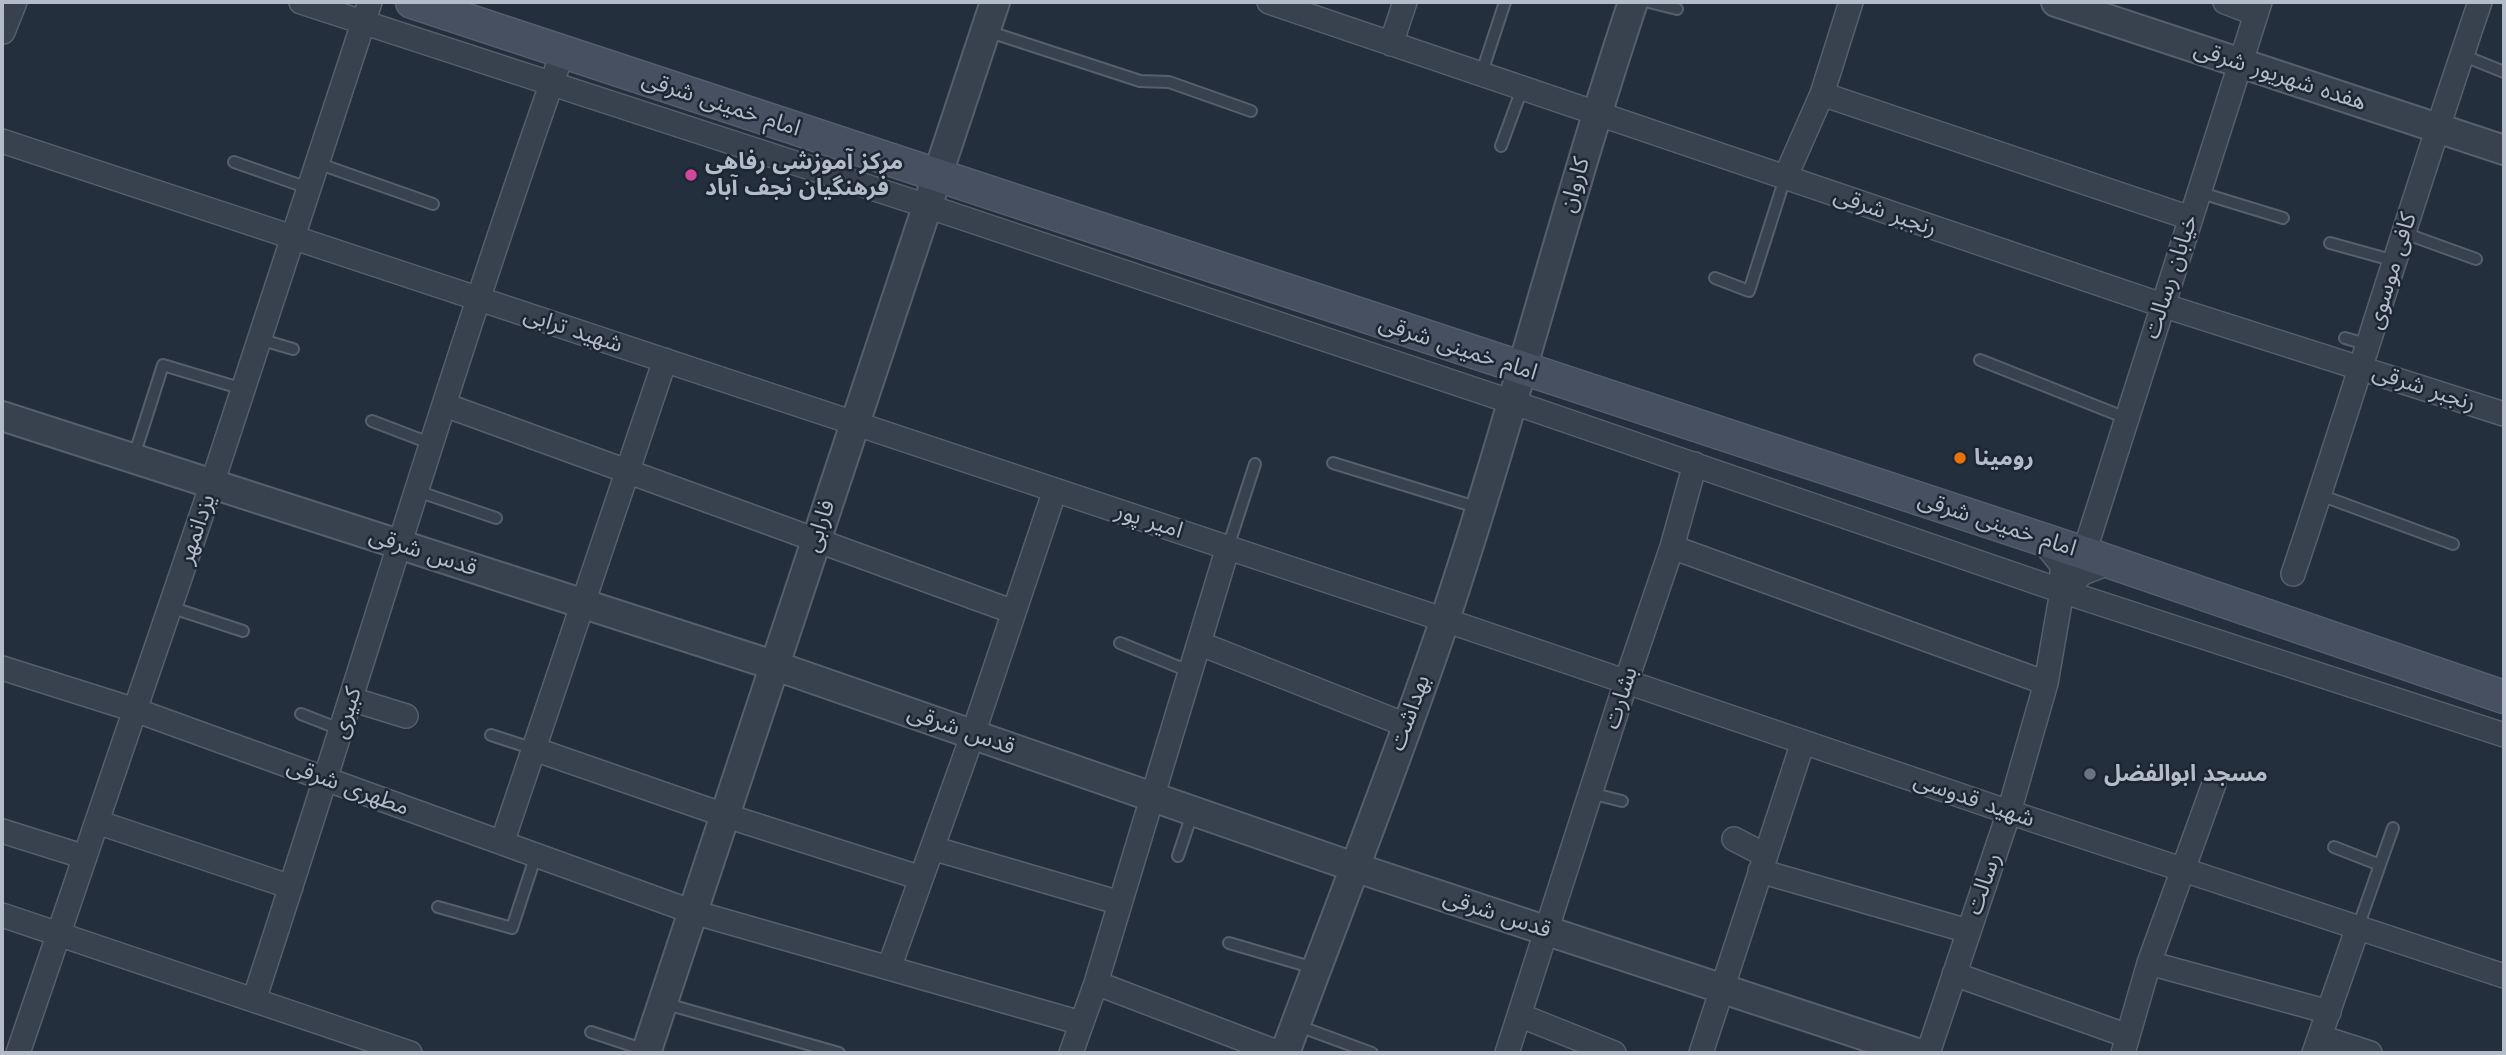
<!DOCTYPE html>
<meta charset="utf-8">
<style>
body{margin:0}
#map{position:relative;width:2506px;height:1055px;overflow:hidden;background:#242f3e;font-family:"Work Sans",sans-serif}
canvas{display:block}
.frame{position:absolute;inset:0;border:4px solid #b4bcc9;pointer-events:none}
</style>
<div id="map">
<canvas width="2506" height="1055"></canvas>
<div class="frame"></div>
</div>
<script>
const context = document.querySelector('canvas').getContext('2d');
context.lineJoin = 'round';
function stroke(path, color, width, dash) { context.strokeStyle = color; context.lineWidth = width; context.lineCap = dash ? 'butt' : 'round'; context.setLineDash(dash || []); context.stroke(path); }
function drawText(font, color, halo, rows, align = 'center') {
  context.font = font + ' "Work Sans","Noto Sans Arabic",sans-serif'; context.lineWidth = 5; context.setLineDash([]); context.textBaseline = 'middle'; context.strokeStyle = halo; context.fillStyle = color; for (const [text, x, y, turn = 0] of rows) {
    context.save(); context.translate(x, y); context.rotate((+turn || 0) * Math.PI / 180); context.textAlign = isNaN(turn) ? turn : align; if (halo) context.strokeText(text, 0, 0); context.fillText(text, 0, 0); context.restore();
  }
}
const service = new Path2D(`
 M1649,2L1677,9
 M987,31L1140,81L1169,82L1251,111
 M2462,55L2504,72
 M1481,75L1505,2
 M1501,146L1522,89
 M234,162L308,188
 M317,163L433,204
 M2198,192L2283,218
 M2404,233L2476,259
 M2330,243L2395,261
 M1715,278L1749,291L1785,178
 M2345,338L2369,345
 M259,339L293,349
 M1980,360L2126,418
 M372,421L432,444
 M134,456L163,365L243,389
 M1333,463L1479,508
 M417,491L496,518
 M2320,495L2453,544
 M1228,547L1255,464
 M170,607L243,631
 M1120,643L1191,672
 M301,714L342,730
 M491,735L534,749
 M1590,793L1622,801
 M2334,847L2380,865
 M1178,856L1192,814
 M438,907L512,928L536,855
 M2358,927L2393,828
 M1229,943L1314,968
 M663,1003L839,1053
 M1296,1025L1372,1053
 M591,1032L645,1050`);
const minor = new Path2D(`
 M301,2L927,206L1512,402L2062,591L2504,735
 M1269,2L2162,305L2504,414
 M2225,2L2256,14
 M3,32L15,2
 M1391,44L1405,2
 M1822,94L2190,218
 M2,141L854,423L1445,620L2009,812L2504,976
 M1785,178L1822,94L1851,2
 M445,405L1014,612
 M1672,547L2046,683
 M2084,553L2260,2
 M2293,574C2357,384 2415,191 2480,2
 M2062,591L2083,573L2111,562
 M1201,644L1406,725
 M2,668L135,710L693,912L1081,1023
 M351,699L406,716
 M534,749L724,815L921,878
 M97,822L291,887
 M2,831L85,857
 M1734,839L1765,855
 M502,843L665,360
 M932,848L1120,903
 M1760,871L1968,931
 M2,915L410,1053
 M2149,963L2329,1012
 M889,968L973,734L1055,490
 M1954,974L2128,1036
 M1096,983L1279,1053
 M254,1000C356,690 448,376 557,68
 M1519,1015L1614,1053
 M2320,1037L2370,1053
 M18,1053L212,484L370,2
 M1071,1053L1096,983L1228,547
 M1507,1053L1626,682L1672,547L1695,464
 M1701,1053L1803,742
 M1928,1053L2009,812L2046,683L2062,591V565L2041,539
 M2123,1053L2149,963L2214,784
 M2314,1053L2358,927`);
const tertiary = new Path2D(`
 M2056,2L2504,150
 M2,416L773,665L1354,867L1917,1053
 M646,1053L995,2
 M1285,1053C1338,909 1396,765 1445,619C1513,415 1565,206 1633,2`);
const secondary = new Path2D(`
 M412,2L2084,553L2504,697`);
stroke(service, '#565f6c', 14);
stroke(minor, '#565f6c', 26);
stroke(tertiary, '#565f6c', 32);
stroke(secondary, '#565f6c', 35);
stroke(service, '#38414e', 10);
stroke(minor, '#38414e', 23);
stroke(tertiary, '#38414e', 28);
stroke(secondary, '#465061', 32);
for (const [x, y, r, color] of [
 [691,175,7,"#d1479c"],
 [1960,458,7,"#e8710a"],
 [2090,774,7,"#6b7280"]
]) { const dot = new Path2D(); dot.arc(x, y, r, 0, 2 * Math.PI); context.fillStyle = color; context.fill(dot); stroke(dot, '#1d2633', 2.5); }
drawText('23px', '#b4bcc9', '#1d2633', [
 ["هفده شهریور شرقی",2280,76,18],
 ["امام خمینی شرقی",721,104,18],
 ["کاروان",1575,185,-74],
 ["رنجبر شرقی",1885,212,19],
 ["کافی موسوی",2392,271,-73],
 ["خیابان رسالت",2171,277,-72],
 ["شهید ترابی",573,330,18],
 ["امام خمینی شرقی",1458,348,18],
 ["رنجبر شرقی",2424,388,18],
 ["امیر پور",1149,521,18],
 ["امام خمینی شرقی",1997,524,18],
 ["فارابی",820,526,-72],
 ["یزدانمهر",197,529,-71],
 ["قدس شرقی",423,552,18],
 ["بشارت",1621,698,-72],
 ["کبیری",347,713,-73],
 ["بهداشت",1410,713,-70],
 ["قدس شرقی",961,730,19],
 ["مطهری شرقی",348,787,20],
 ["شهید قدوسی",1974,800,19],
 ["رسالت",1984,884,-71],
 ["قدس شرقی",1497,914,18]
]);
drawText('bold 23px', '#b4bcc9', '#1d2633', [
 ["مرکز آموزشی رفاهی",705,162],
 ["فرهنگیان نجف آباد",705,188],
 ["رومینا",1974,458],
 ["مسجد ابوالفضل",2104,774]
], 'left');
</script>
